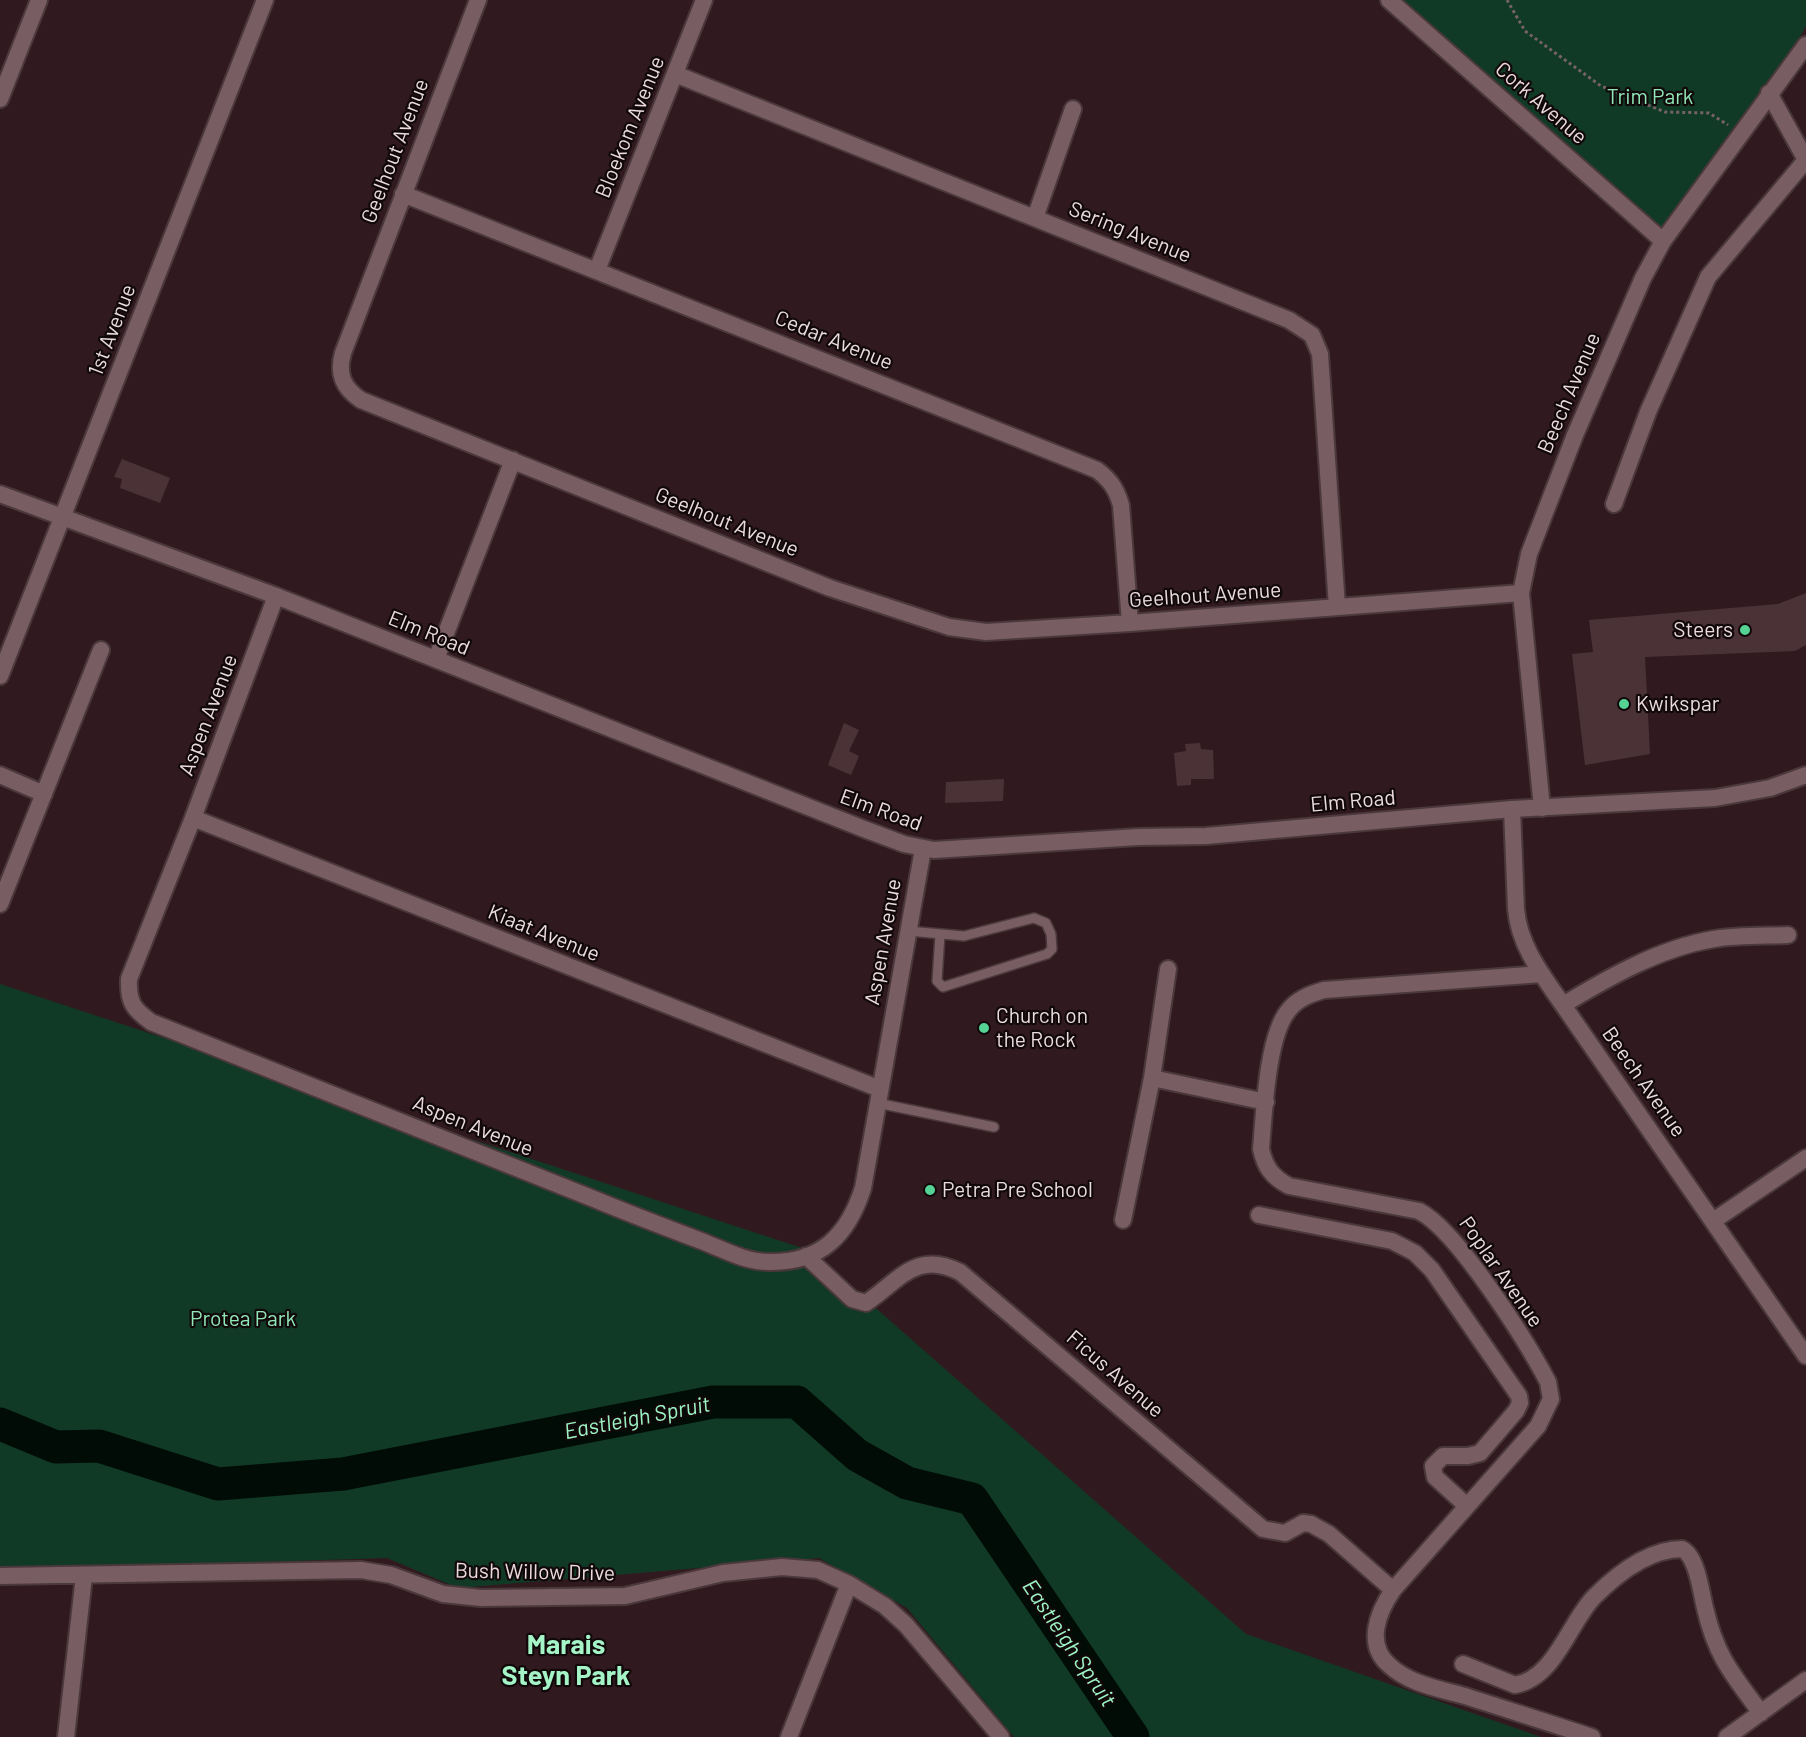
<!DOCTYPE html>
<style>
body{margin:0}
canvas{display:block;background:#301a1f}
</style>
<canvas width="1806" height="1737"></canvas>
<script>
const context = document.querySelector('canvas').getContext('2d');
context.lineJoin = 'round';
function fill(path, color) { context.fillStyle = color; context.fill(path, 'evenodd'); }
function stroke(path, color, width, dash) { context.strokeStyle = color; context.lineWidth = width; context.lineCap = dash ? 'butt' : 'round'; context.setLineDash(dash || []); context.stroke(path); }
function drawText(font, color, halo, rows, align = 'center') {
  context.font = font + ' Barlow,sans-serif'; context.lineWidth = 4.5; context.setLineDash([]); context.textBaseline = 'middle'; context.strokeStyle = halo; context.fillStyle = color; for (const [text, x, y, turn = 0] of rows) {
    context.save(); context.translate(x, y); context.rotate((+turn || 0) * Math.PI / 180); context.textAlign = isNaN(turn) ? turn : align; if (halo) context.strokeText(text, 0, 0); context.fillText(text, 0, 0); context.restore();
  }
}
fill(new Path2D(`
 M1388,0H1806V26L1791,53L1666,239Z
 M0,984L811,1251L1246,1634L1541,1737H1014L907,1608L819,1558L458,1588L387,1558L0,1570Z`), '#113a26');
stroke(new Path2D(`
 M0,1424L56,1447L99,1446L218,1484L343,1474L713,1402H797L857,1455L907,1483L972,1499L1133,1737`), '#000c05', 33);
fill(new Path2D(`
 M122,459L170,478L160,503L120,488L122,479L114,477Z
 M1806,593V645L1795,651L1645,657L1650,754L1585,765L1572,654L1593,652L1589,620L1778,604Z
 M844,723L859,730L849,751L859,756L851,775L828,765Z
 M1200,743L1201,749L1213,750L1214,779H1191V785L1177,786L1174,753L1186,751L1185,744Z
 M1004,779L1003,801L945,803L946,782Z`), '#4b3237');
const service = new Path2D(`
 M908,931L964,936L1034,918L1046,923L1051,934L1052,949L1047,954L943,987L937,981L940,934
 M877,1103L994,1127`);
const minor = new Path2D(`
 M478,0L343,353C337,374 343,388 361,400L830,588L949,627L986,632L1130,623L1521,593
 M1389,0L1663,241
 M675,74L1289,320L1312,335L1320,354L1337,607
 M0,99L39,0
 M403,194L1097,470C1110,480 1116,488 1121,505L1130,623
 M1035,218L1073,109
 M597,270L704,0
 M1614,504L1648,412L1708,277L1806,160L1769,93
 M276,596L193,818L129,979C128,1002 133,1009 151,1022C299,1081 446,1140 594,1199C630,1214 667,1228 704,1242C724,1250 746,1262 769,1262C821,1263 848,1235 863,1188L923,849
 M436,659L513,460
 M0,775L44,794
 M1542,808L1521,593L1529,554L1575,435L1643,278L1663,241L1806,45
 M1512,809L1516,909C1519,946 1543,976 1563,1005L1806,1356
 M193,818L880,1089
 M0,904L101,650
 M1168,969L1152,1078L1266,1102
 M1542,974L1324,990C1310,994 1297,999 1288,1011C1267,1037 1264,1114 1261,1149C1265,1167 1272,1177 1289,1186L1419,1211C1457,1230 1527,1342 1548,1382L1551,1399L1538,1426L1393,1590C1378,1612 1365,1644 1389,1665C1409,1684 1440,1689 1465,1696C1508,1710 1550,1723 1592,1737
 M1563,1005C1609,977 1660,948 1714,939C1738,935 1764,936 1788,935
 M1259,1215L1392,1241L1415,1253L1432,1270L1519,1396L1520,1403L1516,1411L1480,1453L1468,1456H1443L1433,1466L1435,1477L1467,1506
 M1123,1220L1152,1078
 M1713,1221L1806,1158
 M806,1256L852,1299L866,1303C900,1280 916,1250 960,1272L1263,1529L1285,1533L1303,1523L1311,1524L1329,1534L1393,1590
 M0,1576L361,1570L391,1575L443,1594L481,1598L625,1596L723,1573L782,1567L818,1570L849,1584L885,1606L906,1625L1001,1737
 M1463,1664L1515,1685C1555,1678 1569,1623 1594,1597C1616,1575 1649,1549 1682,1549C1697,1556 1701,1592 1705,1608C1716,1656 1732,1674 1761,1713
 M66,1737L84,1576
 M789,1737L849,1584
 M1727,1737L1806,1680`);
const tertiary = new Path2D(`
 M0,494L276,596L864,829L904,844L934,850L1138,837L1206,836L1512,809L1715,798L1770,788L1806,775`);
const secondary = new Path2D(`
 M0,676L265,0`);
stroke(service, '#4a383c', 12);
stroke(minor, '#4a383c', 20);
stroke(tertiary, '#4a383c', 20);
stroke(secondary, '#4a383c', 20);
stroke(new Path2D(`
 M1507,0L1525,31L1601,86L1665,112L1709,113L1728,125`), '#766267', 3, [3, 3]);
stroke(service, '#785d62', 9);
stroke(minor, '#785d62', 16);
stroke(tertiary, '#785d62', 16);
stroke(secondary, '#785d62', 16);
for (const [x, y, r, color] of [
 [1745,630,6,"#55d395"],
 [1624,704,6,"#55d395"],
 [984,1028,6,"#55d395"],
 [930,1190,6,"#55d395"]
]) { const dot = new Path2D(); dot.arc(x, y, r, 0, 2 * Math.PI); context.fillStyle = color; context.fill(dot); stroke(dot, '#11080a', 2); }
drawText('21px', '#90e7b7', '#11080a', [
 ["Trim Park",1650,97],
 ["Protea Park",243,1319]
]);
drawText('21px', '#ebdbde', '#11080a', [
 ["Cork Avenue",1541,103,41],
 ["Bloekom Avenue",630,127,-68],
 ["Geelhout Avenue",395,151,-69],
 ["Sering Avenue",1130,232,22],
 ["1st Avenue",112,330,-69],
 ["Cedar Avenue",834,340,22],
 ["Beech Avenue",1569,393,-67],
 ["Geelhout Avenue",727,522,22],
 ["Geelhout Avenue",1205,595,-4],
 ["Elm Road",429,633,22],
 ["Aspen Avenue",208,715,-69],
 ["Elm Road",1353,801,-5],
 ["Elm Road",881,810,20],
 ["Kiaat Avenue",544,933,22],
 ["Aspen Avenue",883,942,-80],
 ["Beech Avenue",1644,1082,55],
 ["Aspen Avenue",473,1126,22],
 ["Poplar Avenue",1501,1272,55],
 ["Ficus Avenue",1115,1374,41],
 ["Bush Willow Drive",535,1572,1]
]);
drawText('21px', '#ebdbde', '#11080a', [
 ["Steers",1733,630,"right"],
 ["Kwikspar",1636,704],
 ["Church on",996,1016],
 ["the Rock",996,1040],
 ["Petra Pre School",942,1190]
], 'left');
drawText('italic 22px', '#9df4c4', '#11080a', [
 ["Eastleigh Spruit",637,1418,-11],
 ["Eastleigh Spruit",1069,1643,56]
]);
drawText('bold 27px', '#a4f4c7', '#11080a', [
 ["Marais",566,1645],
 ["Steyn Park",566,1676]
]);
</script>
